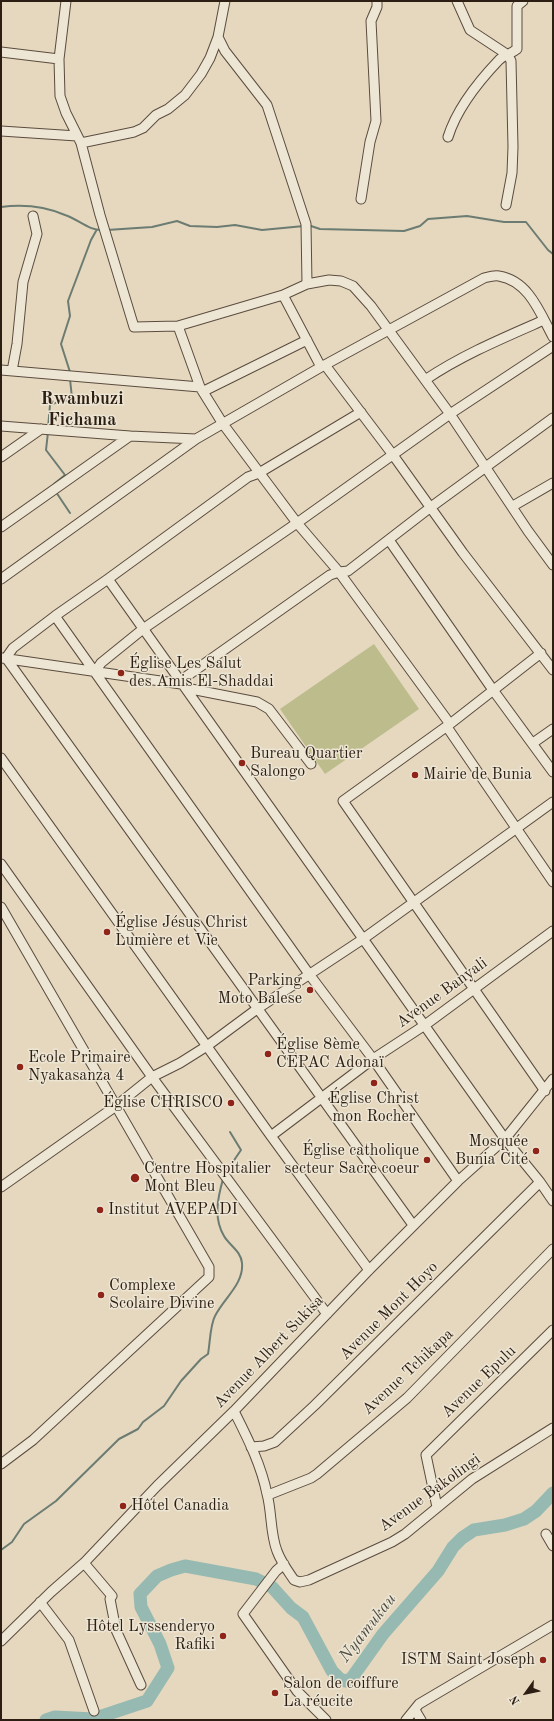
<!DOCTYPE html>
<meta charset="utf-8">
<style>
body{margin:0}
#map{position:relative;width:554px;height:1721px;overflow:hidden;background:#e5d8be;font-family:"Old Standard TT",serif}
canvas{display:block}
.frame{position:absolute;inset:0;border:2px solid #2d1e13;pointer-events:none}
.north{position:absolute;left:506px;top:1673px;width:40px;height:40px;-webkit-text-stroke:3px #eee6d5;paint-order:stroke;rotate:237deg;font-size:11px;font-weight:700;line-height:16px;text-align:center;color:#2d1e13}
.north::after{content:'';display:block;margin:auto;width:14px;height:18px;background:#2d1e13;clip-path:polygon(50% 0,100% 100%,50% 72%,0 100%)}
</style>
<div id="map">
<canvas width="554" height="1721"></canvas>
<div class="frame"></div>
<div class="north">N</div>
</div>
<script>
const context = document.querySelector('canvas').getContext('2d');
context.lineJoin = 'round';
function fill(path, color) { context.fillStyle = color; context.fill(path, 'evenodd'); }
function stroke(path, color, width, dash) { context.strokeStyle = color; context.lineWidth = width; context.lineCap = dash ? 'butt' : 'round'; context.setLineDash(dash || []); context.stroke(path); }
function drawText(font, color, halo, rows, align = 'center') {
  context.font = font + ' "Old Standard TT",serif'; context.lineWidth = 3; context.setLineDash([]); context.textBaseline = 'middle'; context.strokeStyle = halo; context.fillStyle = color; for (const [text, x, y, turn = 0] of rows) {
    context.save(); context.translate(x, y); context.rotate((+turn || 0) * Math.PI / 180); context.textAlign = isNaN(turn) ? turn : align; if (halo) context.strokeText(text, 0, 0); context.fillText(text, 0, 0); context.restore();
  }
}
fill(new Path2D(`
 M374,644L419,709L325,774L280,709Z`), '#bdbc8c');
stroke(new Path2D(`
 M1,207C24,204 44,206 65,215C78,219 89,231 103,230
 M308,225L320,229L404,231L420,226L428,219L467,216L504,222H526L548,250L553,254
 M107,230L152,227L177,221L190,226L217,227L235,225L262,230L304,226
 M70,372L61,344L70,316L68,301L91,240L96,231
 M48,428L50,405C57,401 66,403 72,398L70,379
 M48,432L46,450L65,475L54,484
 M56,492L70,513
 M226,1172L241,1150L230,1132
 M1,1550L12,1542L24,1524L56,1501L119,1439L138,1429L143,1422L164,1406L181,1381L201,1359L208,1354C210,1344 210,1325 215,1316C224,1298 244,1284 242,1263C241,1251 229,1245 224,1236C213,1218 218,1197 223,1179`), '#6c7c72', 2);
stroke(new Path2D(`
 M46,1720L55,1717L93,1719L147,1701L168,1668L160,1644L141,1607L140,1594L157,1576L171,1570L185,1566L256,1579L272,1587L291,1608L303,1617L332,1671L340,1679L345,1681L351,1679L383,1634L438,1571L453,1547L462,1538L474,1530L505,1525L524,1519L536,1511L553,1493`), '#96bab2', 13);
const minor = new Path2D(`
 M66,1L59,59L60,96L66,113L81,143L100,215L134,327L178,326L200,387L223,424L297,523L339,572L450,724
 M457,1L470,30L508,55L511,61L513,147L512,173L506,205
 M218,37L225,51L267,105L306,224L307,284
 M1,52L59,59
 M1,131L77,136
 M448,137C457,108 478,82 499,60C504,55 511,54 517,49V6L523,1
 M81,143L134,132L143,128L156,115L168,109L185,95L201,74L210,58L218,37L225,1
 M361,199L370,142L376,121L371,21L377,7V1
 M283,295L321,367
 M178,326L283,295L307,284L329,280L341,281L353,286L371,306L450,414L528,531L553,565
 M325,365L393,455L463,553L553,670
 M1,370L200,387
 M12,371L17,344L23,282L37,234L33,216
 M425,380C462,355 503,338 544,320
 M204,391L307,340
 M1,426L130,436L196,439
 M1,457L41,429
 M513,506L553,483
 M1,527L130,436
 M389,540L493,690L553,772
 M1,579L196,439L321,367L484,278C488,277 494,275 499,276C529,281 540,313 553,337
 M108,579L505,1139L540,1182L553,1201
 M55,616L309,974L373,1059L458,1181
 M541,653L450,724L343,801L545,1091
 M2,658L181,684L191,689L257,702L269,709L311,764
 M6,658L413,1225
 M6,658L13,648L55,616L108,579L248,477L259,473L361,412
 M95,672L101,663L143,629L297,523L450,414L553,346
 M181,684L187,676L330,575L339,572L348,571L431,507L553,418
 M447,727L553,882
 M533,743L553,729
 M1,758L271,1136L369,1270
 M1,864L152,1077L327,1314
 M1,907L209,1267V1277L33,1440L1,1464
 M271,1136L373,1059L425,1025L553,931
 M1,1187L116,1106L152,1077L180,1063L207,1046L257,1009L363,939L553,802
 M234,1411C247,1437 261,1464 267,1494C272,1512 270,1533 277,1551C281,1562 288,1571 294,1580L300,1582L309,1580L392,1542L405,1534L472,1479L553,1428
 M251,1447L264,1446L275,1442L315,1405L540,1182
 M268,1495L311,1478L317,1474L407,1398L553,1249
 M437,1507L426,1455L553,1330
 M546,1534L553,1546
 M84,1563L112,1596L110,1599L116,1630L141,1685
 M284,1564L276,1571L243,1614L297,1691L326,1720
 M40,1602L69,1640L94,1711
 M1,1641L51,1592L84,1563L157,1486L234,1411L369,1270L458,1181L505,1139L553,1079
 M415,1710L421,1720
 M406,1720L419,1704L553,1625`);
stroke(minor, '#5b4c3e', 11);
stroke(minor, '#eee6d5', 9);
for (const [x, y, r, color] of [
 [121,673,4,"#8f2418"],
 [242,763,4,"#8f2418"],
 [415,775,4,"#8f2418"],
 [107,932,4,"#8f2418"],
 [310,990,4,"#8f2418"],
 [268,1054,4,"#8f2418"],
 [20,1067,4,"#8f2418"],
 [374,1083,4,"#8f2418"],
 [231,1103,4,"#8f2418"],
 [536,1151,4,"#8f2418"],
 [427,1160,4,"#8f2418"],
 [135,1178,5,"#8f2418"],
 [100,1210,4,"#8f2418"],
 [101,1295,4,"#8f2418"],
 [123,1506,4,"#8f2418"],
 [223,1636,4,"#8f2418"],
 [543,1660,4,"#8f2418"],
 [275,1693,4,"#8f2418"]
]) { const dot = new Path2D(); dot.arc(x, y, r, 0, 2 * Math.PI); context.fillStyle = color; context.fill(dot); stroke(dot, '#eee6d5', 1.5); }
drawText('16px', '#2d1e13', '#eee6d5', [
 ["Église Les Salut",129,664],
 ["des Amis El-Shaddai",129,682],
 ["Bureau Quartier",250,754],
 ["Salongo",250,772],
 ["Mairie de Bunia",423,775],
 ["Église Jésus Christ",115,923],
 ["Lumière et Vie",115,941],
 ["Parking",302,981,"right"],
 ["Moto Balese",302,999,"right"],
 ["Église 8ème",276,1045],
 ["CEPAC Adonaï",276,1063],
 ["Ecole Primaire",28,1058],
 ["Nyakasanza 4",28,1076],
 ["Église Christ",374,1099,"center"],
 ["mon Rocher",374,1117,"center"],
 ["Église CHRISCO",223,1103,"right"],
 ["Mosquée",528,1142,"right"],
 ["Bunia Cité",528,1160,"right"],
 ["Église catholique",419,1151,"right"],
 ["secteur Sacre coeur",419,1169,"right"],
 ["Centre Hospitalier",144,1169],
 ["Mont Bleu",144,1187],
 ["Institut AVEPADI",108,1210],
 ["Complexe",109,1286],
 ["Scolaire Divine",109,1304],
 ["Hôtel Canadia",131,1506],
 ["Hôtel Lyssenderyo",215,1627,"right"],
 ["Rafiki",215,1645,"right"],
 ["ISTM Saint Joseph",535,1660,"right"],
 ["Salon de coiffure",283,1684],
 ["La réucite",283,1702]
], 'left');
drawText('16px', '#2d1e13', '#eee6d5', [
 ["Avenue Banyali",442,993,-36],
 ["Avenue Mont Hoyo",389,1311,-45],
 ["Avenue Albert Sukisa",269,1352,-46],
 ["Avenue Tchikapa",408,1372,-43],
 ["Avenue Epulu",479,1382,-44],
 ["Avenue Bakolingi",430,1493,-36]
]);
drawText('italic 17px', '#4c4d43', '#eee6d5', [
 ["Nyamukau",368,1628,-52]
]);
drawText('bold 18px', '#2d1e13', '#eee6d5', [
 ["Rwambuzi",82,399],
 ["Fichama",82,420]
]);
</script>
